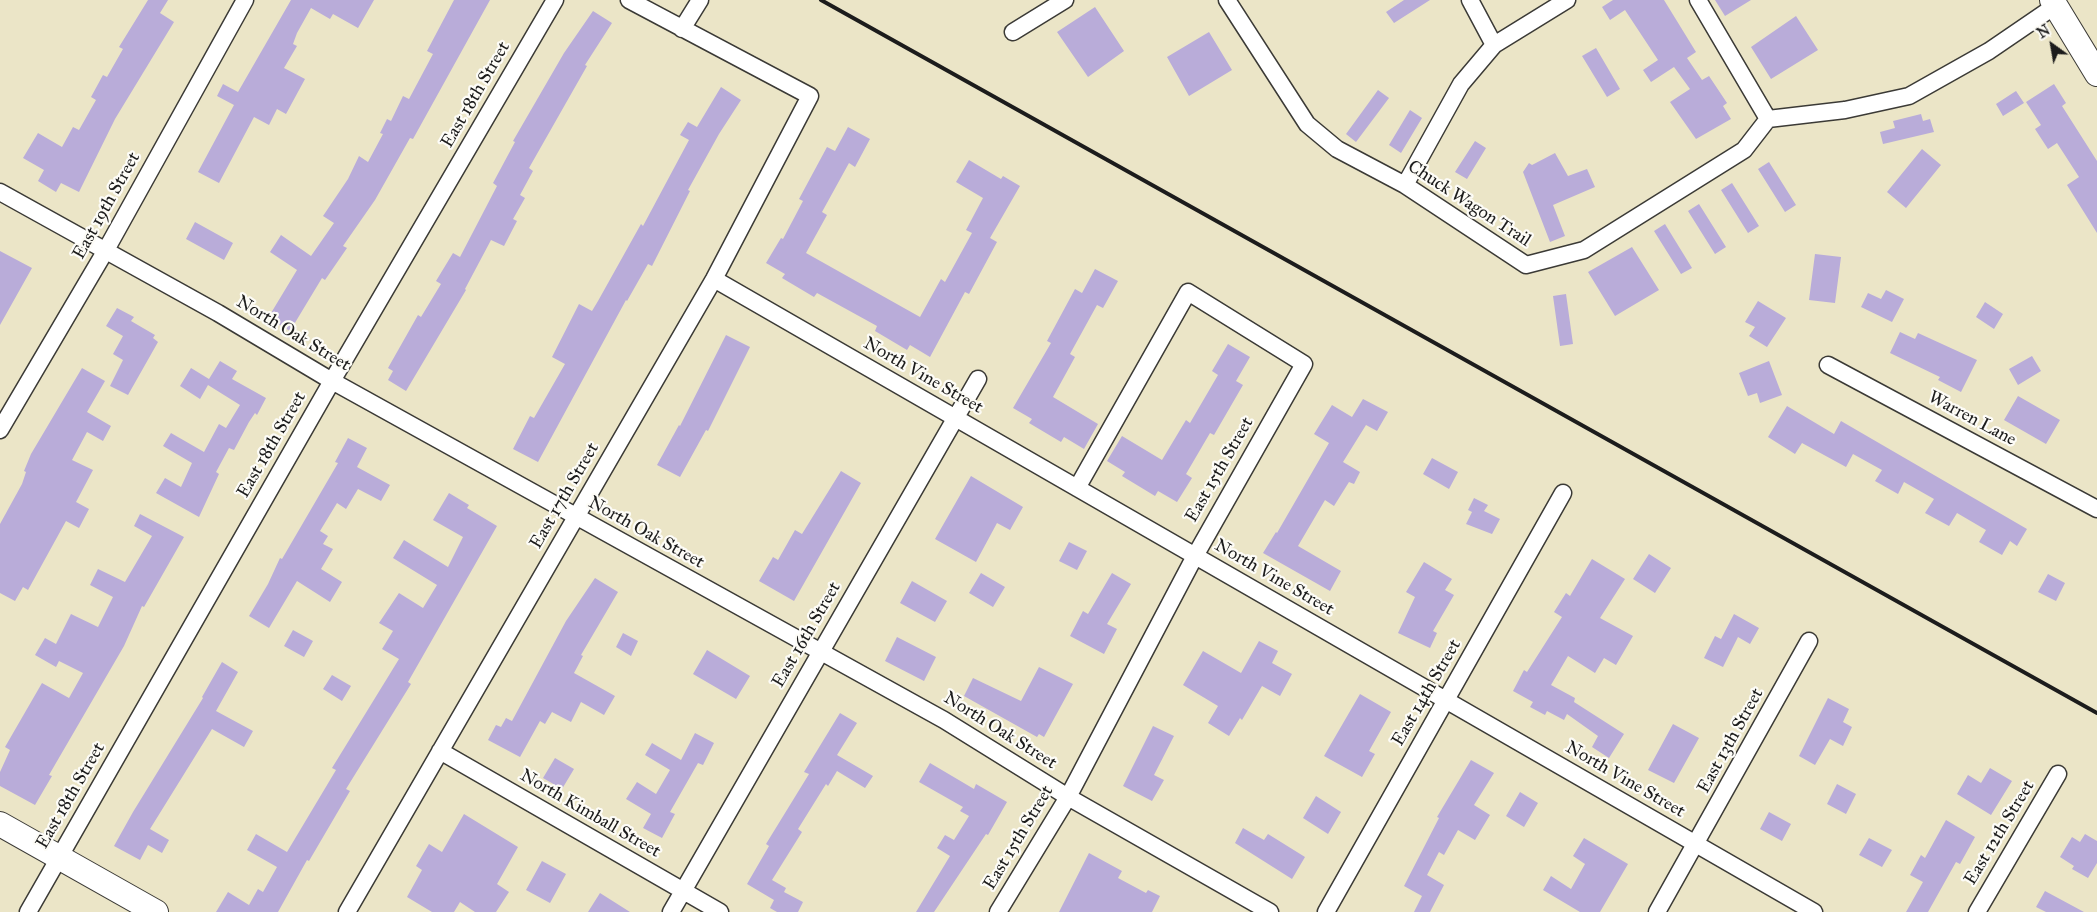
<!DOCTYPE html>
<style>
body{margin:0}
#map{position:relative;width:2097px;height:912px;overflow:hidden;background:#ebe5c7;font-family:"IM FELL Great Primer",serif}
canvas{display:block}
.north{position:absolute;left:2027px;top:20px;width:50px;height:50px;-webkit-text-stroke:4px #fdfcf7;paint-order:stroke;rotate:328deg;font-size:14px;font-weight:700;line-height:20px;text-align:center;color:#1c1c1c}
.north::after{content:'';display:block;margin:auto;width:18px;height:22px;background:#1c1c1c;clip-path:polygon(50% 0,100% 100%,50% 72%,0 100%)}
</style>
<div id="map">
<canvas width="2097" height="912"></canvas>
<div class="north">N</div>
</div>
<script>
const context = document.querySelector('canvas').getContext('2d');
context.lineJoin = 'round';
function fill(path, color) { context.fillStyle = color; context.fill(path, 'evenodd'); }
function stroke(path, color, width, dash) { context.strokeStyle = color; context.lineWidth = width; context.lineCap = dash ? 'butt' : 'round'; context.setLineDash(dash || []); context.stroke(path); }
function drawText(font, color, halo, rows, align = 'center') {
  context.font = font + ' "IM FELL Great Primer",serif'; context.lineWidth = 4.5; context.setLineDash([]); context.textBaseline = 'middle'; context.strokeStyle = halo; context.fillStyle = color; for (const [text, x, y, turn = 0] of rows) {
    context.save(); context.translate(x, y); context.rotate((+turn || 0) * Math.PI / 180); context.textAlign = isNaN(turn) ? turn : align; if (halo) context.strokeText(text, 0, 0); context.fillText(text, 0, 0); context.restore();
  }
}
fill(new Path2D(`
 M148,0H168L160,13L174,22L115,119L79,192L61,183L56,192L38,181L44,170L23,158L38,133L62,147L73,127L79,130L96,100L91,97L103,75L107,77L123,49L119,47Z
 M291,0H374L358,28L333,14L330,19L311,8L297,33L293,44L297,46L284,68L305,79L286,114L277,109L269,125L254,117L219,183L198,172L234,105L217,96L223,84L238,92Z
 M454,0H490L413,139L410,138L375,200L343,246L347,248L325,280L322,278L290,331L268,318L297,270L270,252L281,235L311,256L334,223L323,216L348,179L359,156L368,162L383,134L380,133L387,119L391,121L403,96L409,99L433,54L427,51Z
 M1404,0H1430L1394,23L1386,12Z
 M1613,0H1664L1696,52L1687,58L1702,80L1709,76L1727,103L1723,106L1731,119L1696,139L1670,102L1690,89L1674,67L1651,82L1643,70L1658,60L1625,10L1610,20L1602,7Z
 M1715,0H1751L1725,16Z
 M1095,7L1124,51L1088,77L1057,32Z
 M593,11L612,23L585,65L587,66L529,168L533,171L520,195L525,198L513,219L517,221L504,246L491,240L465,289L466,290L406,391L388,380L393,371L388,368L418,315L421,317L441,284L436,281L453,253L460,257L497,186L493,183L515,142L513,141L564,53Z
 M1796,16L1818,50L1771,79L1751,47Z
 M1209,32L1232,70L1189,96L1167,57Z
 M1596,48L1620,89L1607,97L1582,56Z
 M2054,84L2066,103L2062,106L2097,161V233L2067,185L2079,177L2057,143L2048,149L2035,129L2041,125L2026,102Z
 M721,87L741,100L719,134L688,190L690,191L652,266L648,264L627,301L626,300L538,462L513,449L530,416L534,418L565,364L552,357L579,304L592,311L598,301L641,224L643,226L689,140L680,135L688,122L697,127Z
 M1378,90L1389,98L1356,142L1346,134Z
 M2016,91L2024,103L2003,116L1996,104Z
 M1410,110L1422,118L1401,153L1389,145Z
 M1921,114L1923,121L1930,119L1934,132L1883,144L1880,132L1895,128L1893,121Z
 M848,127L870,139L855,167L849,163L822,212L827,215L806,253L920,317L941,279L945,282L972,233L966,230L983,198L956,182L969,160L1001,179L1003,176L1020,186L990,238L997,242L969,294L965,292L930,357L910,345L907,350L875,331L877,326L817,293L814,297L782,278L785,274L766,263L781,238L783,239L803,201L799,199L827,147L835,151Z
 M1475,141L1486,148L1467,179L1455,172Z
 M1922,149L1941,165L1906,208L1887,192Z
 M1555,153L1568,176L1587,169L1595,187L1553,205L1565,236L1550,242L1523,172L1529,163L1532,165Z
 M1769,162L1796,205L1785,212L1758,169Z
 M1732,183L1759,226L1748,233L1721,190Z
 M1699,204L1726,247L1715,254L1688,211Z
 M195,222L233,243L224,260L186,239Z
 M1665,224L1692,268L1681,274L1654,231Z
 M1632,247L1659,290L1615,316L1588,272Z
 M0,251L32,268L0,325Z
 M1815,254L1841,257L1835,303L1809,300Z
 M1095,269L1118,281L1103,308L1097,305L1070,354L1075,357L1053,397L1098,424L1084,449L1064,437L1061,442L1029,423L1032,419L1013,408L1051,343L1047,341L1075,289L1082,293Z
 M1886,290L1904,299L1892,322L1861,307L1868,293L1881,299Z
 M1566,294L1573,344L1560,346L1553,296Z
 M1758,301L1786,318L1767,347L1749,336L1755,327L1745,322Z
 M1985,302L2003,314L1994,329L1976,317Z
 M117,308L134,317L131,321L155,335L153,338L158,342L128,395L110,386L123,360L113,354L123,336L106,326Z
 M1900,332L1915,339L1918,333L1977,360L1961,392L1938,380L1940,377L1890,353Z
 M726,335L750,347L708,431L706,430L680,477L657,465L679,425L680,426Z
 M1228,344L1250,357L1236,381L1243,385L1214,435L1210,433L1186,474L1192,478L1177,502L1158,491L1155,496L1122,476L1125,472L1107,461L1122,436L1162,460L1186,420L1190,423L1218,375L1212,371Z
 M2032,356L2041,371L2018,385L2009,369Z
 M220,361L237,371L232,379L266,398L257,415L255,413L249,422L234,450L229,448L216,472L219,474L199,517L156,493L165,478L181,487L192,463L163,446L171,433L204,452L219,424L226,428L240,405L208,385L200,399L180,386L191,368L209,379Z
 M1769,361L1782,395L1760,403L1757,393L1748,396L1739,373Z
 M82,368L105,381L87,412L111,426L103,441L87,432L72,460L93,470L76,502L89,509L79,528L66,521L28,590L23,587L15,601L0,593V524L22,484L26,472L24,471L31,454Z
 M2018,396L2060,420L2046,444L2004,420Z
 M1363,399L1388,412L1377,431L1366,425L1343,462L1360,472L1354,484L1349,482L1334,506L1325,500L1298,546L1341,571L1330,591L1263,553L1276,532L1277,533L1329,443L1314,434L1332,405L1352,417Z
 M1787,406L1834,434L1841,421L2027,529L2017,546L2010,541L2002,555L1979,542L1986,530L1957,513L1949,526L1925,513L1934,499L1904,482L1898,494L1875,481L1882,470L1853,454L1846,467L1802,443L1795,454L1768,437Z
 M348,438L367,448L357,467L390,485L381,501L358,489L346,509L337,503L320,531L328,536L323,544L333,549L321,569L342,582L330,602L297,581L269,628L249,616L268,584L280,558L282,559L338,463L335,462Z
 M1432,458L1458,472L1449,489L1423,474Z
 M841,471L861,483L794,601L759,581L773,557L778,560L795,530L802,534Z
 M971,476L1023,507L1010,530L997,523L976,562L935,539Z
 M449,493L469,505L467,508L497,526L408,682L411,684L346,789L350,791L309,861L307,860L278,912H216L228,892L249,905L258,889L263,892L277,867L247,850L256,834L287,852L336,770L332,768L399,659L382,649L393,631L379,623L399,593L423,608L437,585L393,558L404,540L448,567L463,537L433,520Z
 M1474,498L1488,505L1484,511L1500,519L1492,534L1466,524L1472,512L1468,510Z
 M140,514L184,537L144,607L142,606L124,646L49,775L52,776L35,805L0,786V772L10,750L5,747L42,683L69,698L83,673L59,661L56,667L35,655L45,638L56,644L71,614L98,627L113,597L90,585L98,569L125,582L152,536L134,526Z
 M1069,542L1087,551L1077,570L1059,561Z
 M1649,554L1671,568L1655,593L1633,579Z
 M1592,559L1625,579L1600,618L1633,636L1616,665L1604,658L1595,673L1568,656L1551,685L1575,698L1574,702L1624,734L1609,758L1592,747L1598,736L1567,714L1564,720L1547,711L1545,715L1530,707L1533,702L1513,691L1524,670L1527,672L1562,617L1554,612L1566,593L1570,596Z
 M1424,562L1452,579L1445,590L1454,595L1433,631L1437,633L1430,648L1398,633L1415,597L1406,592Z
 M981,573L1005,587L993,607L969,593Z
 M1112,573L1131,584L1107,624L1117,629L1104,654L1070,636L1083,611L1088,614Z
 M2048,574L2065,583L2056,601L2038,592Z
 M595,578L618,592L581,655L583,656L574,673L615,696L604,715L581,702L571,722L552,712L545,724L540,721L520,757L488,740L496,725L501,727L506,718L512,721L566,621Z
 M912,581L947,601L935,622L900,603Z
 M1734,614L1759,628L1750,644L1738,637L1723,667L1704,658L1715,636L1721,639Z
 M293,630L313,641L304,657L284,646Z
 M623,633L638,641L631,656L616,647Z
 M897,637L936,657L924,681L885,661Z
 M1259,641L1278,651L1272,663L1292,674L1280,696L1262,686L1242,720L1240,718L1229,736L1208,723L1218,706L1183,685L1203,651L1241,673Z
 M707,650L750,676L736,699L693,674Z
 M222,662L238,672L216,711L253,731L244,747L212,729L150,829L169,840L162,853L148,845L140,860L114,846L133,812L203,698L202,697Z
 M1039,667L1073,684L1044,737L1039,734L1037,737L964,696L973,678L1021,701Z
 M332,675L351,686L342,701L323,689Z
 M1360,694L1391,712L1369,751L1375,754L1362,777L1324,756Z
 M1828,698L1849,709L1843,722L1852,727L1843,746L1830,739L1815,765L1799,756Z
 M840,713L857,723L837,755L873,776L865,788L837,771L828,786L826,784L798,829L802,832L772,880L786,888L784,892L803,902L798,912H777L770,908L774,900L747,884L769,846L766,844L809,774L804,772Z
 M1673,724L1699,738L1674,783L1648,770Z
 M1153,726L1174,736L1154,775L1164,780L1152,801L1123,786Z
 M695,733L714,743L703,765L698,763L670,812L675,814L662,838L643,828L651,814L626,799L637,782L656,794L670,770L645,755L652,743L681,760Z
 M555,758L574,769L562,789L543,778Z
 M1471,760L1494,773L1474,805L1490,815L1475,840L1458,830L1444,855L1439,852L1427,875L1444,885L1430,912H1414L1422,896L1404,886L1439,818L1437,817Z
 M930,763L974,789L976,784L1007,802L988,835L986,834L934,912H916L950,856L937,848L945,835L954,840L969,816L960,811L963,807L919,782Z
 M1990,768L2012,781L1991,815L1957,794L1968,775L1981,783Z
 M1837,784L1856,794L1846,814L1827,804Z
 M1520,792L1538,803L1524,827L1506,816Z
 M1316,796L1341,812L1328,834L1303,818Z
 M1769,812L1791,824L1782,841L1760,829Z
 M464,814L518,847L497,884L509,892L496,912H475L460,902L454,912H432L407,897L422,870L416,866L429,844L442,852Z
 M1946,820L1975,837L1960,864L1956,862L1928,912H1906L1923,882L1910,875L1921,855L1925,858Z
 M1243,828L1264,840L1268,834L1305,857L1292,879L1235,843Z
 M2085,834L2097,841V863L2088,878L2072,869L2074,866L2060,857L2072,837L2080,842Z
 M1584,838L1628,864L1600,912H1580L1543,890L1551,876L1571,889L1585,864L1573,856Z
 M1869,838L1892,850L1882,867L1859,855Z
 M1089,853L1122,871L1118,878L1146,893L1148,890L1160,896L1152,912H1059Z
 M542,861L566,874L550,903L526,890Z
 M2045,891L2084,912H2046L2036,907Z
 M600,893L630,912H588Z`), '#b9acd9');
const minor = new Path2D(`
 M1227,0L1307,124L1337,149L1405,185L1526,265L1584,250L1744,150L1768,119
 M1470,0L1494,45
 M1698,0L1768,119
 M682,29L700,0
 M1013,32L1065,0
 M1768,119L1845,110L1909,96L1989,51L2055,6
 M1405,185L1461,84L1494,45L1567,0
 M0,192L218,313L332,381L944,720L1068,797L1270,912
 M714,279L1814,912
 M1828,365L2097,509
 M0,430L106,250L245,0
 M440,751L720,912
 M28,912L332,381L555,0
 M347,912L714,279L810,96L629,0
 M671,912L978,379
 M998,912L1068,797L1195,556L1304,364L1188,292L1077,488
 M1326,912L1563,493
 M1657,912L1809,641
 M1977,912L2058,774`);
const secondary = new Path2D(`
 M2052,0L2097,74
 M0,824L156,912`);
stroke(minor, '#3b3a36', 19);
stroke(secondary, '#3b3a36', 26);
stroke(minor, '#fff', 16);
stroke(secondary, '#fff', 24);
stroke(new Path2D(`
 M821,0L2097,713`), '#1c1c1c', 4);
drawText('18px', '#1c1c1c', '#fdfcf7', [
 ["East 18th Street",476,95,-60],
 ["Chuck Wagon Trail",1469,204,33],
 ["East 19th Street",107,206,-61],
 ["North Oak Street",293,334,31],
 ["North Vine Street",923,376,30],
 ["Warren Lane",1972,419,28],
 ["East 18th Street",272,445,-60],
 ["East 15th Street",1220,470,-60],
 ["East 17th Street",565,496,-60],
 ["North Oak Street",646,533,29],
 ["North Vine Street",1274,578,30],
 ["East 16th Street",807,635,-60],
 ["East 14th Street",1427,693,-60],
 ["North Oak Street",1000,731,32],
 ["East 13th Street",1731,741,-61],
 ["North Vine Street",1625,780,30],
 ["East 18th Street",71,796,-60],
 ["North Kimball Street",590,814,30],
 ["East 12th Street",2000,833,-59],
 ["East 15th Street",1019,838,-59]
]);
</script>
